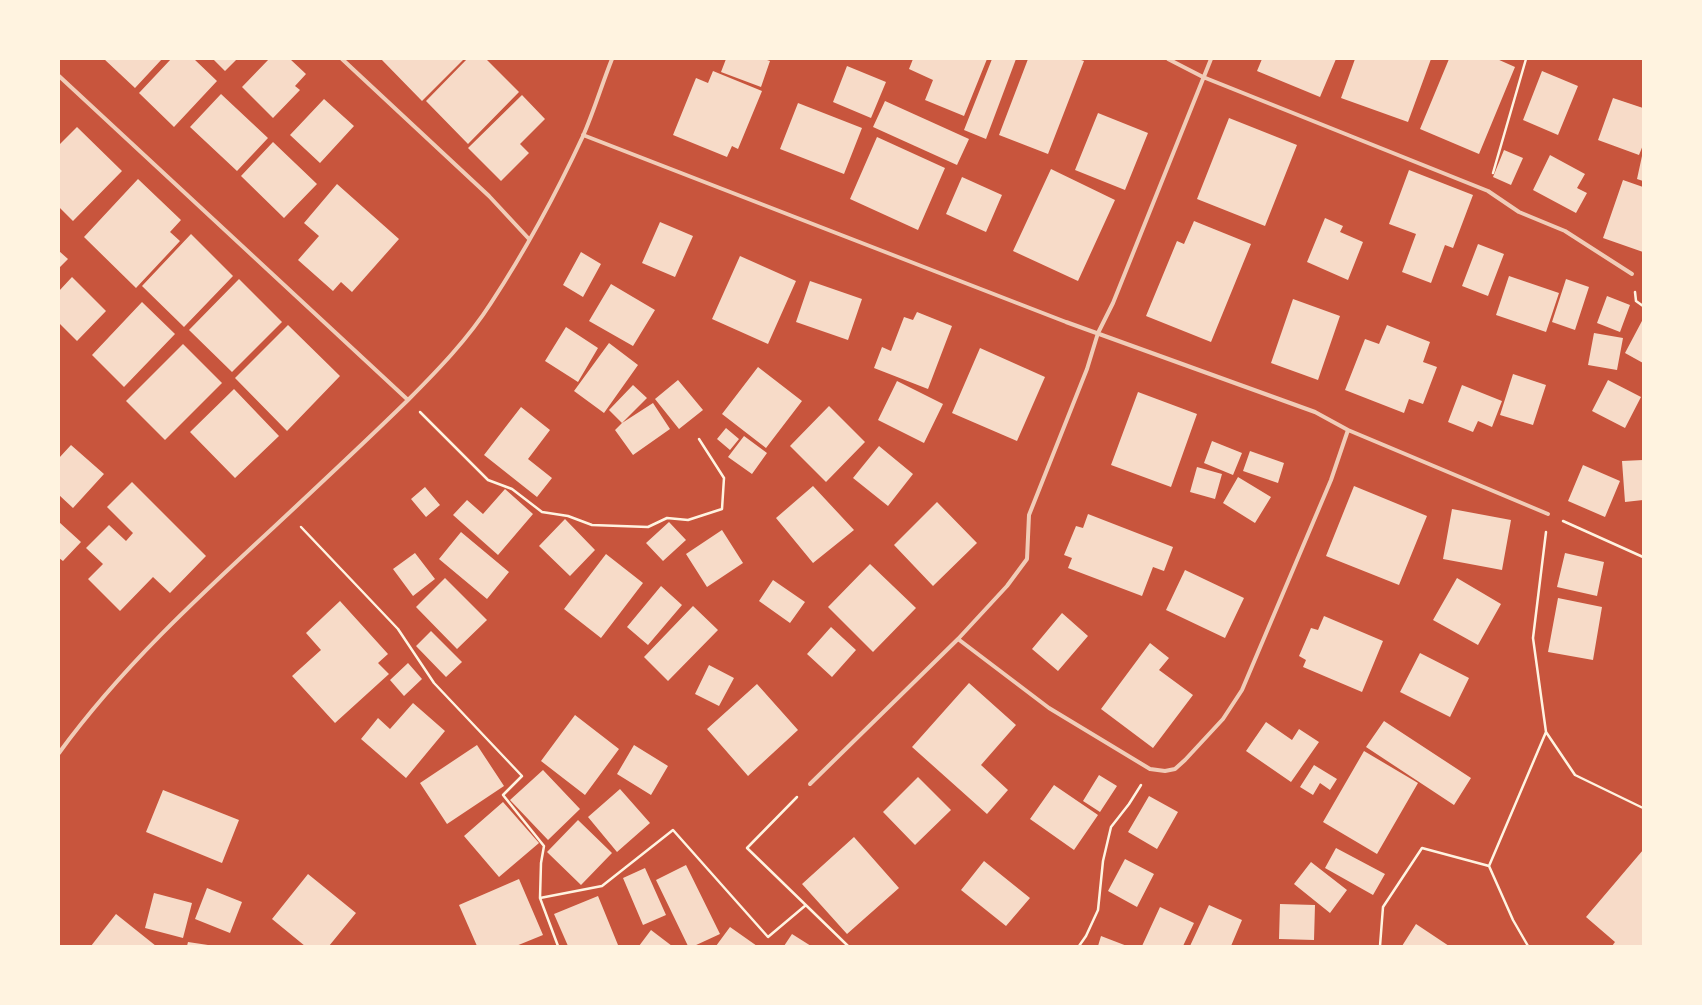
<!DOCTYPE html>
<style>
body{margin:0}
#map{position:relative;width:1702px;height:1005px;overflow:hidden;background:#c8553d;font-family:"Golos Text",sans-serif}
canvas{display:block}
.frame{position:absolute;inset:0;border:60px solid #fff3e0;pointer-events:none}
</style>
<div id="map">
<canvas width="1702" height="1005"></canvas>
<div class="frame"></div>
</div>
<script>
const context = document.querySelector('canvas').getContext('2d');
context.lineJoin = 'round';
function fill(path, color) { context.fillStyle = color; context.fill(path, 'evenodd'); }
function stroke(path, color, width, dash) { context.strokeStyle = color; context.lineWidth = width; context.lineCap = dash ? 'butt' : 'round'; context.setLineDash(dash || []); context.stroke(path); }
fill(new Path2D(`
 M104,59H162L135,88Z
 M171,59H194L217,81L174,127L139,93Z
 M213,59H237L225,71Z
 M269,59H290L306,74L295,86L300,90L273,118L242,87Z
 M381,59H464L422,101Z
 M467,59H486L519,92L468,144L426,101Z
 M726,59H764L770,61L761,87L721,72Z
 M913,59H987L964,116L925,100L933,80L909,69Z
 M992,59H1016L986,139L964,130Z
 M1028,59H1078L1084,61L1048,154L999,135Z
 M1262,59H1336L1320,97L1257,71Z
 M1355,59H1431L1408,122L1341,98Z
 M1449,59H1497L1515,67L1479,154L1420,129Z
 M847,66L886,82L871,118L833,102Z
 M713,71L762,91L738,149L732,146L727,157L673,135L696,78L708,83Z
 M1542,71L1578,86L1558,135L1523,120Z
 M221,94L268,138L237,171L190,127Z
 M522,95L545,119L520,144L529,153L501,181L468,148Z
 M1613,98L1643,108V145L1639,155L1598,140Z
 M324,99L354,126L320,163L290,135Z
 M885,101L969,139L957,165L873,127Z
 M798,103L862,128L844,174L780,149Z
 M1098,113L1148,133L1125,190L1075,170Z
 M1229,118L1297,145L1265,226L1197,199Z
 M77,127L122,171L73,221L59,207V145Z
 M877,137L945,168L918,230L850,199Z
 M273,142L317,184L284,218L241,176Z
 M1504,150L1523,158L1511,185L1493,177Z
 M1550,155L1585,174L1577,188L1587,193L1576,213L1533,190Z
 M1642,156H1643V181L1637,179Z
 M1051,169L1115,200L1078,281L1013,251Z
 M1409,170L1473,195L1453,248L1445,245L1431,283L1402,272L1416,234L1389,224Z
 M962,177L1002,195L986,232L946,214Z
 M138,179L181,220L170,232L180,241L136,288L84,237Z
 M1623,180L1643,187V252L1603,238Z
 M337,184L399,239L352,292L341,282L333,291L298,260L319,236L304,223Z
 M1325,218L1343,226L1340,232L1363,242L1348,280L1307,262Z
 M1194,221L1251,244L1211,342L1146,316L1177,241L1184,244Z
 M660,222L693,236L675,277L642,263Z
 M191,234L233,276L184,327L142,286Z
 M1478,244L1504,254L1488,296L1462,286Z
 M59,251L68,259L59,268Z
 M581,252L601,264L583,297L563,285Z
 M740,256L796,281L768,344L712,319Z
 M1509,276L1559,293L1546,332L1496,315Z
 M72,277L106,311L77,341L59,323V291Z
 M239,279L282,322L232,372L189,330Z
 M1566,279L1589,287L1575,330L1552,322Z
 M810,281L862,299L848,340L796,322Z
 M611,284L655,310L633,346L589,321Z
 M1607,296L1630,305L1620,332L1597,323Z
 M1293,299L1340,316L1318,380L1271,363Z
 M142,302L175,334L124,387L92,355Z
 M917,312L952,326L928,389L874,368L882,347L891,351L904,317L913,320Z
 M1643,319V363L1625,353Z
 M288,325L340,376L287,431L235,378Z
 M1387,325L1430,342L1423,362L1437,367L1423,404L1409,399L1404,413L1345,390L1365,339L1379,344Z
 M566,327L598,348L578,382L545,361Z
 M1594,333L1623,338L1617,370L1588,365Z
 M609,343L638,365L604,413L574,391Z
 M183,344L222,383L165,440L126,401Z
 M980,348L1045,377L1017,441L952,413Z
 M758,367L802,401L766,448L722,414Z
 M1513,374L1546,385L1533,425L1500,415Z
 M678,380L703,410L679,429L655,399Z
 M1608,380L1641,397L1625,428L1592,411Z
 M897,381L943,404L924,443L878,420Z
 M633,385L647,398L622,423L609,410Z
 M1462,385L1502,401L1492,427L1478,421L1473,432L1448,422Z
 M234,389L279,436L235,478L190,432Z
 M1138,392L1197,414L1171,487L1111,465Z
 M653,403L670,429L633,455L615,430L622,423Z
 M829,406L865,442L826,482L790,446Z
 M521,407L550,430L528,459L552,478L537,497L484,455Z
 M726,428L739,439L730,450L717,439Z
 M744,436L767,453L752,474L728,457Z
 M1212,441L1242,453L1233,475L1204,463Z
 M71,445L104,474L73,508L59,495V458Z
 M879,446L913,474L888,506L853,478Z
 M1250,451L1284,463L1278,483L1243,471Z
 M1643,460V500L1625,502L1622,461Z
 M1583,465L1620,481L1605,517L1568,501Z
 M1197,467L1222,474L1215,499L1190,492Z
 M1238,477L1271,497L1255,523L1223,503Z
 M132,482L206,556L170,593L153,577L120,611L88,579L103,564L86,548L109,525L126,541L133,533L107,507Z
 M813,486L854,530L813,563L776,518Z
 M1354,486L1427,516L1399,585L1326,556Z
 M425,487L440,505L426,517L411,499Z
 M505,489L533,514L498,555L453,515L467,500L483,514Z
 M937,502L977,543L933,586L894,545Z
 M1452,509L1511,520L1502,570L1443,559Z
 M1088,514L1173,547L1164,571L1153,567L1142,596L1068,568L1072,558L1064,555L1076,526L1083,528Z
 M565,519L595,550L570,576L539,546Z
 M59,522L81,542L63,561L59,558Z
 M669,522L686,540L663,561L646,543Z
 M722,530L743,563L707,587L686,554Z
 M461,532L509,572L487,599L439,559Z
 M415,553L435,579L413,596L393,569Z
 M1565,553L1604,562L1597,596L1557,587Z
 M606,554L643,583L601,638L564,609Z
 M870,564L916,608L873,652L828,607Z
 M1185,570L1244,598L1225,638L1166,610Z
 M445,578L487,620L457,649L416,607Z
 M1457,578L1501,604L1478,645L1433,620Z
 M773,580L805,602L790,623L759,601Z
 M661,586L682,605L648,645L627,627Z
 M1558,598L1602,607L1593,660L1548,652Z
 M340,601L388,654L378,663L389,674L335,723L292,676L321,650L306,633Z
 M693,606L718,630L668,681L644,657Z
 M1062,613L1088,636L1058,671L1032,649Z
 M1324,616L1383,641L1362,692L1303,667L1306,660L1299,656L1311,628L1318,630Z
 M831,627L856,650L832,677L807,654Z
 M431,631L462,662L446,677L416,646Z
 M1150,643L1169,658L1159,670L1193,695L1153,748L1101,709Z
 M1420,653L1469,678L1450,717L1400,692Z
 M408,663L422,679L404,696L390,680Z
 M709,665L734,678L719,706L695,694Z
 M969,683L1016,725L981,765L1008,790L987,814L912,747Z
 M757,684L798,730L748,776L707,729Z
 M413,703L445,731L406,778L361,739L378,718L390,729Z
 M575,715L619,749L585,795L541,761Z
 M1384,721L1471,778L1454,805L1366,747Z
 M1266,722L1292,740L1299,729L1319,742L1291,782L1246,751Z
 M477,745L504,786L447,824L420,783Z
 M634,745L668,766L651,795L617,774Z
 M1364,751L1418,783L1377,854L1323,822Z
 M1314,765L1337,779L1330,790L1320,783L1313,795L1300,787Z
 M543,770L580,809L548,840L510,800Z
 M1099,775L1117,786L1100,812L1083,801Z
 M918,777L951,810L915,845L883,812Z
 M1054,785L1098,815L1074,850L1030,819Z
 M620,789L650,823L617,852L588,817Z
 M163,790L239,820L222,863L146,832Z
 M1149,796L1178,812L1157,849L1128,832Z
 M503,802L539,843L499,877L464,836Z
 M578,820L612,853L581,885L547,852Z
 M854,837L899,888L847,934L802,884Z
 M1336,848L1385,874L1373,895L1325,868Z
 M1643,850V946H1612L1615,942L1586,917Z
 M1125,859L1154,874L1137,907L1108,891Z
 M984,861L1030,898L1006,926L961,890Z
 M1311,862L1347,890L1330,913L1294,884Z
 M686,865L720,934L694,946H688L656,880Z
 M645,868L666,915L643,925L623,878Z
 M308,874L356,913L329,946H305L272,919Z
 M519,879L543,935L516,946H477L459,905Z
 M207,888L242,902L230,933L195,919Z
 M154,893L192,903L183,938L145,928Z
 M598,896L618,945L568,946L554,914Z
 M1280,904L1315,905L1314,940L1279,939Z
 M1209,905L1242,920L1231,946H1190Z
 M1160,907L1194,923L1183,946H1142Z
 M116,914L156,946H91Z
 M1416,924L1449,946H1402Z
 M730,927L757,946H716Z
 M651,930L672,946H639Z
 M792,934L811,946H784Z
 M1101,936L1127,946H1098Z
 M188,942L208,945V946H187Z`), '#f7dbc8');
stroke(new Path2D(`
 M1493,173L1526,59
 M1635,292L1636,301L1643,306
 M420,412L488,480L512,489L542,512L568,516L592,525L648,527L667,518L688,520L722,509L724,478L699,439
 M1563,521L1643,557
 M301,527L398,629L434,683L522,776L503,795L544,846L541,863L540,898L558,946
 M1546,732L1575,775L1643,808
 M797,797L747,848L848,946
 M1489,866L1513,920L1528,946
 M540,898L602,886L673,830L768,937L806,905
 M1079,946L1086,936L1098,910L1103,861L1111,827L1129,804L1141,785
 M1380,946L1383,907L1422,848L1489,866L1546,732L1533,638L1546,532`), '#fff3e0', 2.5);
stroke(new Path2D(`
 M342,59L489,196L529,239
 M1168,59L1203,77L1488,191L1519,212L1565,231L1632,274
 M59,76L408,400
 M583,135L1066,322L1315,412L1348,430L1548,514
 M958,639L1049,708L1150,769L1165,771L1175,769L1185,760L1223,719L1242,690L1331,480L1348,430
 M59,753C120,669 197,598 274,527C319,485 364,443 408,400C438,370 468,339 491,303C525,251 557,192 583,136C594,111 602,84 612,59
 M810,784L958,639L1007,586L1027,559L1029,515L1087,369L1098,333L1113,303L1211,59`), '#f1ccb7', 4);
</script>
